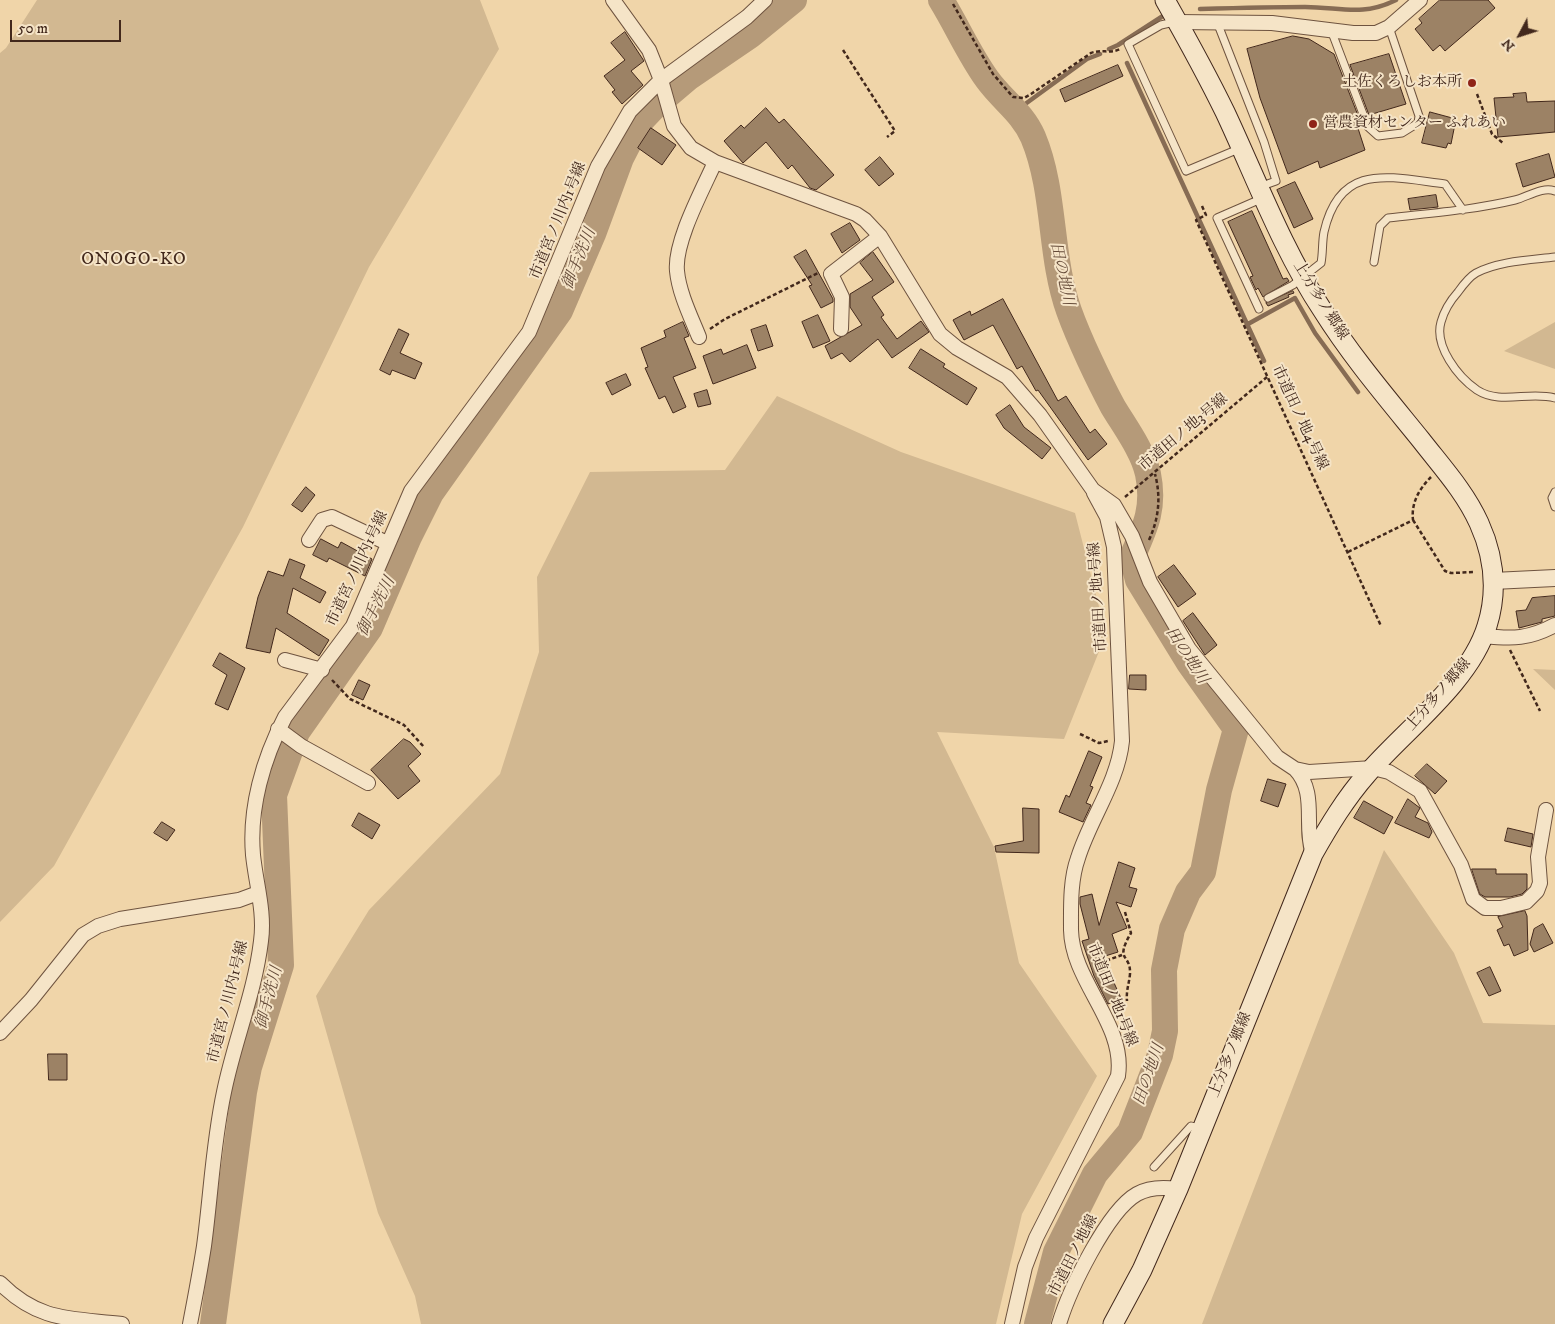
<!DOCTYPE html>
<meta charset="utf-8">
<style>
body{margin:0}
#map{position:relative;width:1555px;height:1324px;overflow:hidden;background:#f0d5a9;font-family:"IM FELL DW Pica",serif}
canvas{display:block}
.north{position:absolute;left:1495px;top:10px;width:50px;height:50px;-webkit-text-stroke:4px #f5e4c7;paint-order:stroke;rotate:230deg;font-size:14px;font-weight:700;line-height:20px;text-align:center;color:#42281c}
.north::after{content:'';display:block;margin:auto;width:18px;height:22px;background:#42281c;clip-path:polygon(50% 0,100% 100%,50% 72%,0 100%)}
.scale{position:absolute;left:10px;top:20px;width:111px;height:22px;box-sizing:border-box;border:2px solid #42281c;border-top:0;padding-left:6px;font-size:15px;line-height:18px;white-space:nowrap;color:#42281c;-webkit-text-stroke:4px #f5e4c7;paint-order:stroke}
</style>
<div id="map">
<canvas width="1555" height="1324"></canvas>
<div class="north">N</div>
<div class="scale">50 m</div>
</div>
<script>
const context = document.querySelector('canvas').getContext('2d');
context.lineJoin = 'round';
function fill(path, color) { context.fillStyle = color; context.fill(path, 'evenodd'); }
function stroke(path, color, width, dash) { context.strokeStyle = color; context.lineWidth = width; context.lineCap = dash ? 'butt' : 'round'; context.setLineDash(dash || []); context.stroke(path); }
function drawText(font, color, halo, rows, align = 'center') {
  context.font = font + ' "IM FELL DW Pica","Noto Serif JP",serif'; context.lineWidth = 4; context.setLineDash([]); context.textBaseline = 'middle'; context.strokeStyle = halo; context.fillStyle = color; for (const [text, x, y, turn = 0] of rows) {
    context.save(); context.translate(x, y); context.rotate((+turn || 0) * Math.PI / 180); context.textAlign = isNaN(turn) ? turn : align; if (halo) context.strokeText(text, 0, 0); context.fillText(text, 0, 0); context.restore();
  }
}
fill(new Path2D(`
 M37,0H480L499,49L369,267L243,527L54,866L0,922V53L6,48Z
 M1555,322V369L1504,351Z
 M777,396L901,452L1075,513L1106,634L1064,739L937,732L994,847L1019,963L1097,1076L1022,1214L996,1324H421L415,1296L378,1213L316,996L369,910L500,774L539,652L537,577L590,472L725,470Z
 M1533,669L1555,670V690Z
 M1384,850L1454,953L1483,1023L1555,1025V1324H1202Z`), '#d2b891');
stroke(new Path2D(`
 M1200,9C1235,8 1270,7 1305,7C1340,7 1362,17 1396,0
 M1109,49L1118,45L1166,14
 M1127,63L1264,361
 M1017,110L1087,59L1100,54
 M1248,324L1295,298L1315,333L1358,392`), '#876c54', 4.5);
stroke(new Path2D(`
 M941,0C957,26 969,54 987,79C1002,100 1022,112 1033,137C1056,192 1049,255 1069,311C1079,339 1099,381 1113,407C1125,427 1143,451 1148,474C1155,508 1145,528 1132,557L1138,580L1189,663L1236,729L1219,790L1203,872L1188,892L1172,929L1164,970L1165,1031L1160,1055L1130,1132L1095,1174L1056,1252L1037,1324
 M213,1324L244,1092L249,1067L281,965L274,795L297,732L370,628L409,537L431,493L560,311L593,234L621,158L639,123L655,106L688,78L751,35L794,0`), '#b59a79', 26);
const building = new Path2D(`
 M1440,0H1488L1495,8L1445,51L1440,45L1433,51L1415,29L1422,23L1419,19Z
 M625,32L644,61L631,71L643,85L622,104L612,92L615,90L604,76L625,60L611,43Z
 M1293,36L1309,39L1334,54L1359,118L1355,119L1365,150L1320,168L1318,161L1288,174L1260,98L1247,49Z
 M1389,54L1406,104L1369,115L1350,65Z
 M1118,65L1123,76L1065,102L1060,90Z
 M1526,93L1527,102L1555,101V132L1498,137L1494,98L1514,97L1513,94Z
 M766,108L779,123L784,119L834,175L816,190L810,188L792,165L788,169L766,142L743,163L724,141L741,125L744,128Z
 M1430,112L1456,119L1451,144L1448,143L1446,148L1422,143Z
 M651,128L676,145L662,165L638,148Z
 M1549,154L1555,177L1523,187L1516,164Z
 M880,157L894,174L879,186L865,170Z
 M1295,182L1313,219L1294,228L1277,190Z
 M1436,195L1438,207L1410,210L1408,199Z
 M1252,211L1283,279L1287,278L1289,281L1263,297L1258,288L1256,290L1250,277L1253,276L1228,222Z
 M850,223L860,240L842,253L831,234Z
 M806,250L833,299V302L821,308L809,286L812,285L794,257Z
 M873,252L894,282L872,297L884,315L881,317L897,339L921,321L929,332L892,358L878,339L850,362L842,353L831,359L825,346L862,325L850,307V294L873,280L860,263Z
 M1293,291L1294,293L1288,295L1289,297L1268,306L1266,303Z
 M1003,299L1058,401L1066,396L1090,433L1095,429L1107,444L1088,460L1038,390L1036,391L1022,366L1017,369L993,325L964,340L953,320L970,311L971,315Z
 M818,315L830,341L813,348L802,322Z
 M683,322L689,336L684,338L696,368L673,377L686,407L673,413L665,396L659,399L645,368L648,367L641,348L666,337L664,331Z
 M766,325L773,346L758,351L751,330Z
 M399,329L409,334L400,353L422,363L415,379L392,370L390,375L380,370Z
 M747,345L756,368L713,384L703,356L721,349L723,354Z
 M921,349L945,364L943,367L977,388L967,405L909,368Z
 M626,374L631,385L612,395L606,383Z
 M707,390L711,404L698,407L694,394Z
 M1010,405L1024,427L1051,448L1042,459L1004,428L996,415Z
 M306,487L315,495L302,512L292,505Z
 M321,539L338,548L341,542L372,559L365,576L329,558L327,562L313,555Z
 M290,559L305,565L300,578L326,592L320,603L293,588L287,613L329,640L319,656L276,628L270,653L246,648L258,597L268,571L283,576Z
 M1174,565L1196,594L1178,607L1158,577Z
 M1555,596V616L1542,619V622L1519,628L1516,611L1526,610L1532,598Z
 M1193,613L1217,645L1205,655L1183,621Z
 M220,653L245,668L228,710L215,704L227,675L213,666Z
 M1130,675H1146V690L1129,689Z
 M359,680L370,685L363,700L352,695Z
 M404,739L410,742L421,754L408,766L420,781L398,799L371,770Z
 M1089,751L1102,757L1090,786L1093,787L1086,803L1091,805L1083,822L1059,812L1066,795L1069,797Z
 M1427,764L1447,781L1435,794L1415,776Z
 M1268,779L1286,784L1278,807L1261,801Z
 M1408,799L1420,808L1415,817L1428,823L1432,832L1429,838L1395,823Z
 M1364,801L1393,817L1384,834L1354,818Z
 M1023,808L1039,809V853L996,852L995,846L1023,841Z
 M359,813L380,825L372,839L352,826Z
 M162,822L175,830L167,841L154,833Z
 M1508,828L1533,834L1531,847L1505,841Z
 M1119,862L1135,868L1129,887L1137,889L1131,907L1116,902L1127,928L1112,934L1118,952L1102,957L1121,998L1108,1004L1094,976L1082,941L1089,939L1080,904V897L1092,894L1099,925Z
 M1472,869H1496V874H1527V889L1522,894L1510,897H1485L1480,894Z
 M1525,911L1527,916L1528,950L1514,956L1509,944L1504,946L1497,930L1503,927L1498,917Z
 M1543,924L1553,943L1534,952L1530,944L1534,929Z
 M1490,967L1501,991L1489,996L1477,973Z
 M48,1054H67V1080H49Z`);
fill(building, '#9c8265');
stroke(building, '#42281c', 1);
const service = new Path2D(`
 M1174,22L1161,25L1128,44L1186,171L1241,148
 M1217,22L1264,142L1276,181L1259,187
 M1331,30L1368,127L1378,136L1402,133L1418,123L1419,116L1389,27
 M1555,257C1530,260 1499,261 1476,273C1469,277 1463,285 1458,292C1450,301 1444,311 1441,322C1434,346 1458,377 1477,390C1500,405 1529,391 1555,398
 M1374,262L1380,226L1388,218C1431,213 1473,210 1515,200C1527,197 1543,186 1555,191
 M1268,298L1293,285L1321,263C1323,253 1322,242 1324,232C1340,162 1389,177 1445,184L1463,210
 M1259,309L1217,218L1263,198
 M1555,492L1552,498L1555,507
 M1154,1167L1191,1126L1202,1129`);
const minor = new Path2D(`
 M613,0L649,50L661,80L674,126L691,148L715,162L856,214L865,220L880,236L940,334L957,348L1007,377L1040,415L1093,490L1114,505L1132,536L1150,582L1189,649L1277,757L1295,769L1309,772L1373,768L1389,772L1420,791L1461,865L1473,899L1485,908H1501L1526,902L1537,891L1540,883L1538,857L1546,810
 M1177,22L1272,23L1353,33H1376L1389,27L1420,0
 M841,329L842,297L831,274L880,236
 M699,337C691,317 679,293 677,271C674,242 703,189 715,162
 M309,540L322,520L332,517L387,543
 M1484,636C1513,639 1529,639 1555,625
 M285,660L322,670
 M278,729L301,746L368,783
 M1295,769C1318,793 1303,825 1313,854
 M0,1033L31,1000L83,935L98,926L120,919L239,900L258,893
 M0,1283C39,1322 71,1318 122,1324
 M190,1324C195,1298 200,1272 204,1246C211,1194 213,1143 224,1092C234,1042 255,992 261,941C265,912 256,884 253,855C249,808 263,759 285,717L353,626L411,491L529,332L598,166L630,111L661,80L747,17L765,0
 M1012,1324L1025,1267L1036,1238L1118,1076C1126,1024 1072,982 1071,930C1071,907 1070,880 1078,858C1090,819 1118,782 1122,741L1114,547L1107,517L1094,493
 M1059,1324C1069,1291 1107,1211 1137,1194C1149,1187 1164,1187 1178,1189`);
const tertiary = new Path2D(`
 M1493,581L1555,578`);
const secondary = new Path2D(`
 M1113,1324L1142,1270L1178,1189L1313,854C1329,826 1345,799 1367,774C1404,731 1470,682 1487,626C1498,591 1494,556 1479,523C1465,492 1442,467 1421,440C1387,398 1352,357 1323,311C1282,249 1256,178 1225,112C1206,73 1186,37 1165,0`);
stroke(service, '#6e533f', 9);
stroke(minor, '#6e533f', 16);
stroke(tertiary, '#6e533f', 18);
stroke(secondary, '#42281c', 21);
stroke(new Path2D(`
 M953,4L993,74L1013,97L1024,98L1031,94L1091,53C1101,49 1111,54 1120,49
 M843,50L895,131L887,137
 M1477,94L1492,134L1503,143
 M1202,206L1206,215L1196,220L1381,626
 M710,329L725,319L818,273
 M1125,497L1267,377
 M1413,520L1445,571L1451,573L1475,572
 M1149,540C1159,518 1161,497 1155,474
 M1348,552L1413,520C1411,503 1419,489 1431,477
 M1510,650L1540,711
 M332,680L350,699L404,725L424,747
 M1080,734L1099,743L1108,741
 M1125,912L1131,933C1114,962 1131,953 1130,974C1129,984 1126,991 1127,1001
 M1094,965L1122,955`), '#42281c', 2.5, [4, 2.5]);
stroke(service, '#f5e4c7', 7);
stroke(minor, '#f5e4c7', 14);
stroke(tertiary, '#f5e4c7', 16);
stroke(secondary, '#f5e4c7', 19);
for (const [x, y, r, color] of [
 [1472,83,5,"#8f2418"],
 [1313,124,5,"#8f2418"]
]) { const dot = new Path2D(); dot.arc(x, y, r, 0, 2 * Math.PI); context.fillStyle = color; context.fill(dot); stroke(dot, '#f5e4c7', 2); }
drawText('15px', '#42281c', '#f5e4c7', [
 ["土佐くろしお本所",1462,83],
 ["営農資材センター ふれあい",1323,124,"left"]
], 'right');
drawText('15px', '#42281c', '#f5e4c7', [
 ["市道宮ノ川内1号線",559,221,-68],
 ["上分多ノ郷線",1320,301,58],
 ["市道田ノ地4号線",1299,418,65],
 ["市道田ノ地3号線",1184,433,-40],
 ["市道宮ノ川内1号線",358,569,-65],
 ["市道田ノ地1号線",1099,597,-94],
 ["上分多ノ郷線",1439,695,-49],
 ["市道田ノ地1号線",1111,995,68],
 ["市道宮ノ川内1号線",229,1002,-76],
 ["上分多ノ郷線",1231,1055,-68],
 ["市道田ノ地線",1074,1256,-63]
]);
drawText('italic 16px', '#644a38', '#f5e4c7', [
 ["御手洗川",580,259,-68],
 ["田の地川",1061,274,78],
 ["御手洗川",377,607,-63],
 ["田の地川",1186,656,57],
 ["御手洗川",270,998,-75],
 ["田の地川",1150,1075,-71]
]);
context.letterSpacing = '1px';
drawText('18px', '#42281c', '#f5e4c7', [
 ["ONOGO-KO",134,260]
]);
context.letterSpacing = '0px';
</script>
